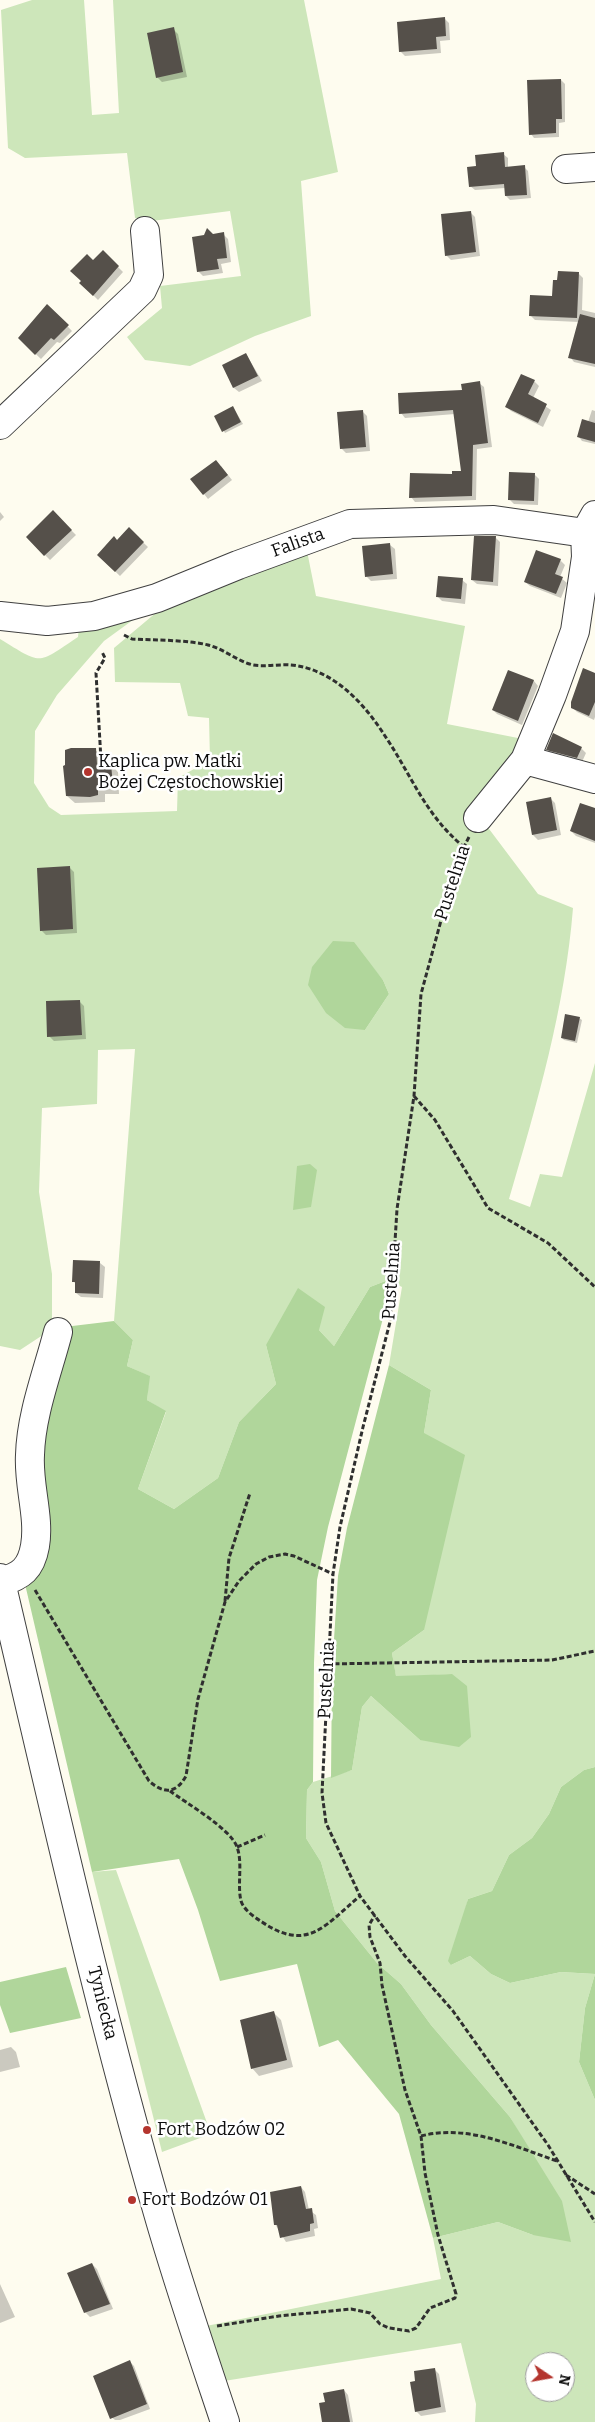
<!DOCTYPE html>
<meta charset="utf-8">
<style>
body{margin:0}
#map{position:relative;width:595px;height:2422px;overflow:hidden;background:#fefcef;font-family:Bitter,serif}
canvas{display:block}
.north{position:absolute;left:525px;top:2352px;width:50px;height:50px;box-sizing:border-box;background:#fff;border:1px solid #9e9e9e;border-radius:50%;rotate:102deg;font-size:14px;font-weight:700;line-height:20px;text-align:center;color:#0d0d0d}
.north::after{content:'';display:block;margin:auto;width:18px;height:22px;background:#b4352e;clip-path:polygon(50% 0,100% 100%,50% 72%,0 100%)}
</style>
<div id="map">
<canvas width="595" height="2422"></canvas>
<div class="north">N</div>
</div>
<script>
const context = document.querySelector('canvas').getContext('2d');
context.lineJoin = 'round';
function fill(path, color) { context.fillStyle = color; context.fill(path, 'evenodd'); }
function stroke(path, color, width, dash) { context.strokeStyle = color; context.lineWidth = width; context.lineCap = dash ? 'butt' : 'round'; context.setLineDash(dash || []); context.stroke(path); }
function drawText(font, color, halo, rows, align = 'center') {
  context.font = font + ' Bitter,serif'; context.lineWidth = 5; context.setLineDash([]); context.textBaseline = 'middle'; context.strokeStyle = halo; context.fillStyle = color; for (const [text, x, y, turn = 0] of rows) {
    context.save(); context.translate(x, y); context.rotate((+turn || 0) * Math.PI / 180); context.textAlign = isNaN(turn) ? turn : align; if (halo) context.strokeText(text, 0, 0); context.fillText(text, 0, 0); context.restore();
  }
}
fill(new Path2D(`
 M32,0H84L92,115L119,113L113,0H304L338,172L301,181L311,316L255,336L190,366L145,360L127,337L162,308L160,286L241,276L230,211L152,221L135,218L127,153L25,158L8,148L1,10Z
 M307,551L316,596L465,626L447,724L523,739L520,753L474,809L538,894L573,908C565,1008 537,1104 509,1199L530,1207L540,1174L562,1177L595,1063V1767L584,1770L561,1787L549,1814L532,1838L509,1855L492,1891L468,1899L451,1965L470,1956L491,1974L510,1983L561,1972L595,1974L585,2008L579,2062L595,2100V2422H475L476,2404L461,2343L224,2381L206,2326L441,2279L433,2238L498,2222L533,2235V2157L510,2117L431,2025L401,1984L377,1963L335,1911L321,1862L306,1838L307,1790L313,1782L352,1770L362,1707L371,1696L420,1740L452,1674L396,1677L392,1653L424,1630V1433L431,1390L389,1365L402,1287L388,1280L370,1287L334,1346L319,1330L266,1345L276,1384L239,1422L218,1478L174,1509L138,1489L166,1412L147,1400L149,1376L127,1366L133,1340L114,1321L135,1049L98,1050L97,1104L42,1108L39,1192L52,1274V1329L20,1350L0,1346V639C43,665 36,665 78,637L79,627L137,617L104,641L57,695L35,731L34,783L49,807L61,815L177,811L178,778L210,760L209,718L188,716L180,683L115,682L114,648L164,606ZM369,963L383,980L389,994L365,1030ZM535,2362H565V2392H535Z
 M116,1870L211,2134L162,2152L92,1872Z`), '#cde6ba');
fill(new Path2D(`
 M333,941L354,942L383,980L389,994L365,1030L345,1028L326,1013L308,985L312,967Z
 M310,1164L317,1170L311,1207L293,1210L297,1166Z
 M388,1280L382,1322L328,1527L317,1580L314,1663L313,1782L307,1790L306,1838L321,1862L335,1911L377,1963L401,1984L431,2025L510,2117L562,2201L571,2242L533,2235L498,2222L433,2238L399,2114L338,2040L319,2047L297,1964L220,1981L198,1910L179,1859L92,1872L25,1584L34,1476L64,1327L114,1321L133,1340L127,1366L150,1376L147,1400L166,1411L138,1489L174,1509L218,1478L239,1422L276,1384L266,1345L298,1288L325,1307L319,1330L334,1346L370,1287Z
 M389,1365L431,1390L424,1433L465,1455L424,1630L392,1653L396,1676L452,1674L467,1686L471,1737L459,1747L420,1740L371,1696L362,1707L352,1770L331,1778L332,1671L338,1576L347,1528Z
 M595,1767V2100L579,2062L585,2008L595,1974L561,1972L510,1983L491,1974L470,1956L451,1965L448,1961L468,1899L492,1891L509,1855L532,1838L549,1814L561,1787L584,1770Z
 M66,1967L81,2018L10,2033L0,2005V1982Z`), '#b0d69b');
fill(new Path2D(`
 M444,18L449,23L450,40L440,41L441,53L405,56L400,51Z
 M173,29L178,34L187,77L162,82L157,77Z
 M561,80L565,84V122L559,123V137L534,138L531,134Z
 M503,154L508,158V168L524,167L528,171L531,198L510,200L506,196L505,188L475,190L470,186L477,168Z
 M471,213L475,217L480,256L451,260L446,255Z
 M223,234L228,239L231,262L221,264L223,273L203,276L198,271Z
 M103,252L123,272L98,300L81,283L93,262Z
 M579,274L583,278L582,310L595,313V367L574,362L570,357L579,322L535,320L530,315L554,298Z
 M47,305L72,331L60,343L57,342L41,359L19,338Z
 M246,354L262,381L239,392L234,388L223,366Z
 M534,381L539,386L533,398L551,410L543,427L511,411L506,406Z
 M479,383L484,387L492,447L477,449L476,500L415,502L411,497L463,472L455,414L405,418L401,413L464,391Z
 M233,407L243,424L225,433L216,417Z
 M592,410L595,411V444L582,441L578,436L588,422Z
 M363,412L367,416L370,451L346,453L341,448Z
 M221,466L232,480L208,499L204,494Z
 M535,475L539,479L538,505L514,504L509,499Z
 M0,512L4,517L0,521Z
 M53,512L76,535L50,560L27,537Z
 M129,529L148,547L120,576L98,555L118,541Z
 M495,537L500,542L498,586L477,584L472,580Z
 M390,545L395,549L397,579L371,581L366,576Z
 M560,560L565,565L560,577L567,583L561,598L530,586L525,582Z
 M462,580L467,584L465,604L442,601L438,597Z
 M509,671L534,681L538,686L522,725L497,714L493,710Z
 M595,676V717L594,720L577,712L573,708Z
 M581,748L586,753L582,762L552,754L548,749Z
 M95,750L103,757V765H111L118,772L119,794H105V802L75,803L67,796Z
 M550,798L555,803L561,835L538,840L533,835L527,803Z
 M595,810V843L576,836L571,831Z
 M69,867L74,872L77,933L46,935L41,930Z
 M79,1001L84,1006L86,1039L54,1041L49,1036Z
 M579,1018L582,1020L577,1043L564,1040L562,1038Z
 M100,1263L105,1267L103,1298L81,1297L76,1293V1284L73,1281Z
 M274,2013L281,2020L293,2067L259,2076L252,2068Z
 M11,2047L16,2052L20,2067L0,2072V2050Z
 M301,2187L305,2192L309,2210L316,2215L318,2228L314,2229L315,2236L286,2242L275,2224Z
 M92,2264L97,2269L113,2309L90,2317L85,2312Z
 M0,2284L15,2317L0,2323Z
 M130,2362L134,2366L150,2409L120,2420H115L110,2416Z
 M434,2369L439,2374L446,2412L421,2416L416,2411Z
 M344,2390L348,2395L353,2422H323L326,2403Z`), '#0003');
fill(new Path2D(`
 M445,17L446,36L436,37L437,49L399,52L397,22Z
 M174,27L183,72L156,78L147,33Z
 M561,79L562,119H556V133L529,135L527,80Z
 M504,152L505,167L525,165L527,195L505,196L504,184L469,187L467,167L476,166L475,155Z
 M471,211L476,252L445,256L441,214Z
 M207,228L213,234L224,232L227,258L217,259L219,269L197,272L192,237L204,235Z
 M103,250L119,266L93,296L79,283L81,281L70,271L87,254L93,260Z
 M558,271L579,272L577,318L529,316L530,295L552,296L553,280H557Z
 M47,304L69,325L54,340L51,338L35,355L18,338Z
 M580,314L595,318V364L568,358Z
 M246,353L258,376L233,388L222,365Z
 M521,374L535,380L528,394L547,404L538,423L505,407Z
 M480,381L488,443L473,445L472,496L409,498L410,473L452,474V471H461L453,410L399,414L398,393L462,390L461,384Z
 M233,406L241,422L222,432L214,416Z
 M363,410L366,447L340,449L337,412Z
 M582,419L595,423V442L577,437Z
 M216,460L228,475L203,495L190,479Z
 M509,472L535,473L534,501L508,500Z
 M53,510L72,530L44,556L26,537Z
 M129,527L144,542L115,572L97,555L114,536L117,540Z
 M474,536H496L493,582L471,580Z
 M390,543L393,574L365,577L362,546Z
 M536,550L561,559L555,574L563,577L556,594L524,582Z
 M438,576L463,578L461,599L436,597Z
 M583,668L595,673V702L589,716L571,708V702Z
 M508,670L534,680L518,721L492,710Z
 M553,733L582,747L577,758L546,750Z
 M71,748H96L97,764L111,763L113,787L98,788V795L90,797L66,796L63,766L65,765V750Z
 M551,797L557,830L532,835L526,802Z
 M580,803L595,808V841L570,831Z
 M70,866L73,929L40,931L37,868Z
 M80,1000L82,1035L47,1037L46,1001Z
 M565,1014L580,1017L575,1041L561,1038Z
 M73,1260L100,1261L99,1294L75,1293V1282H72Z
 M274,2011L287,2060L251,2069L240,2020Z
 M301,2186L306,2209L312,2208L314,2223L310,2224V2231L280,2238L277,2225H274L270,2192Z
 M92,2263L110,2304L84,2313L67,2273Z
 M130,2360L147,2404L110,2419L93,2376Z
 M435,2368L441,2407L415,2412L410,2382L415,2381L414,2371Z
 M344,2389L350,2422H322L319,2403L325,2402L323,2393Z`), '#55504a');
const minor = new Path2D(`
 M566,169L595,167
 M0,425L142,290L149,275L145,231
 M0,616L47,621L94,616L157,598L238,565L350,524L494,520L585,533
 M525,760L595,779
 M478,818L525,760L552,695L575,631L586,557L585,533L595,515
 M0,1578C50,1790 97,2003 158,2213C178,2283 202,2353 225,2422
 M1,1582C21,1576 31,1569 35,1546C40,1517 28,1485 30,1455C31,1414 48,1371 58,1332`);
stroke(minor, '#404040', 30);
stroke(new Path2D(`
 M124,635L132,639C154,640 188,640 208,645C224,649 237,661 253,665C265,667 279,664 291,665C333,669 364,703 385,736C412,776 425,815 464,847
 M101,760L96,673L105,658L102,652
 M469,837L458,858L421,994L414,1096L397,1209L390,1322L363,1427L340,1527L333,1574L322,1793L326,1823L360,1896L405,1956L453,2011L548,2145L595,2222
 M414,1096L435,1120L488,1208L548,1243L595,1287
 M35,1590L149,1781C164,1794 176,1794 186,1776L198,1699L225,1602L239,1581L256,1564L269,1557L285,1554L294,1556L333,1574
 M225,1601L229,1558L250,1493
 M327,1664L552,1660L595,1651
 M170,1791C186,1803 231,1829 237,1847C243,1863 237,1884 241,1901C244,1910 254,1917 262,1922C308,1953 325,1925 360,1896
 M237,1847L265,1835
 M421,2136C468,2124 513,2146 557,2161
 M566,2175L595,2194
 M217,2326L279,2316L351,2309L370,2313L380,2324L389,2328L409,2331L416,2328L430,2308L455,2298L456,2294L438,2235L425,2173L421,2136L405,2090L382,1985L380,1963L370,1937L369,1925L375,1915`), '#2f2f2f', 3, [5, 2.5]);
stroke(minor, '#fff', 28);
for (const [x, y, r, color] of [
 [88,772,5,"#b4352e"],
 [147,2130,5,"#b4352e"],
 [132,2200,5,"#b4352e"]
]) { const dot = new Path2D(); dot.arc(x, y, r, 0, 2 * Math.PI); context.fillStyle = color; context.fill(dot); stroke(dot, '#fff', 2); }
drawText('18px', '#0d0d0d', '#fff', [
 ["Falista",298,543,-20],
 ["Pustelnia",453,883,-72],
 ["Pustelnia",392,1281,-86],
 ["Pustelnia",327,1680,-87],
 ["Tyniecka",102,2003,76]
]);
drawText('18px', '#0d0d0d', '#fff', [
 ["Kaplica pw. Matki",98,762],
 ["Bożej Częstochowskiej",98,783],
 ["Fort Bodzów 02",157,2130],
 ["Fort Bodzów 01",142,2200]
], 'left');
</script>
